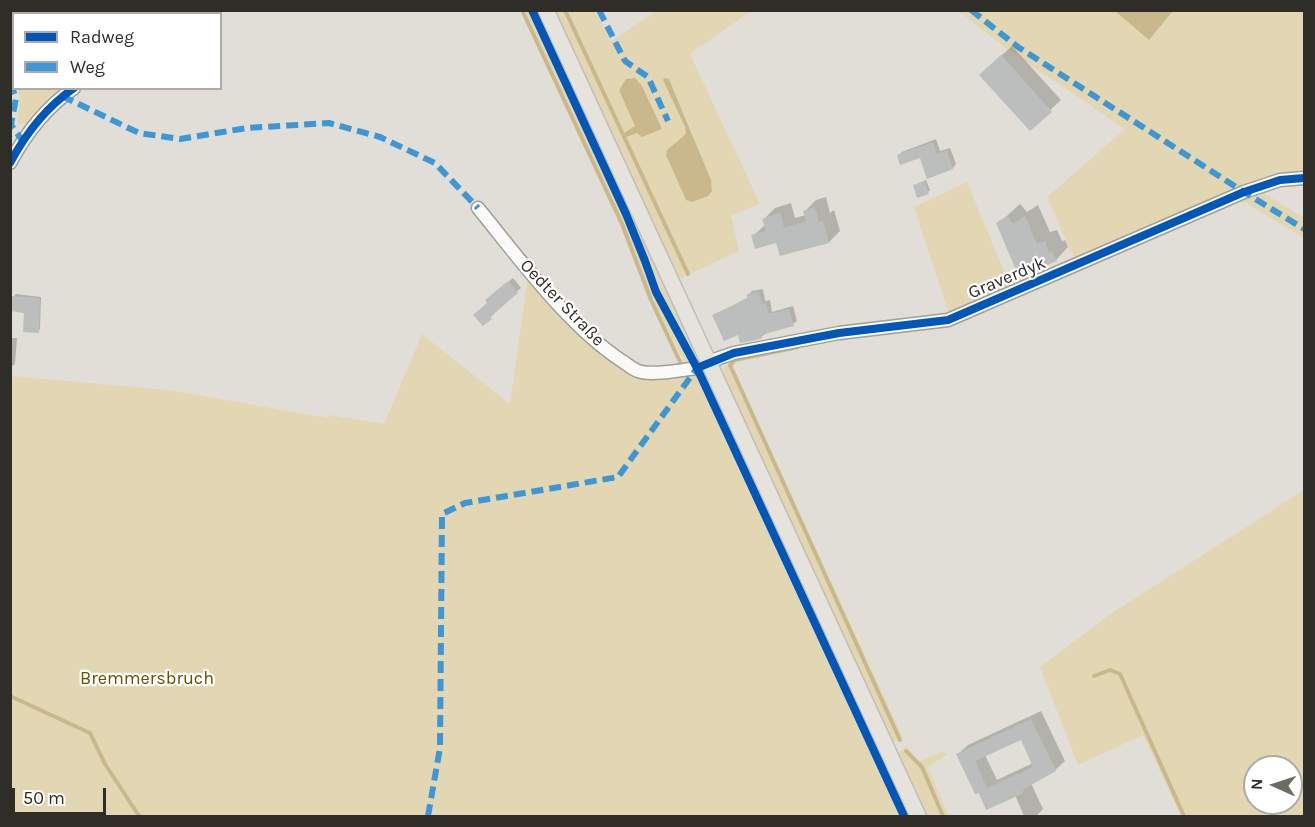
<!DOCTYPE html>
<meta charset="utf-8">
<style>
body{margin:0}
#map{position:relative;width:1315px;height:827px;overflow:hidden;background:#e0ded6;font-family:Karla,sans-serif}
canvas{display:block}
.frame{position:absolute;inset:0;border:12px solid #2f2d27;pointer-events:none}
.legend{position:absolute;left:12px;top:12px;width:210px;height:78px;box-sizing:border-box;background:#fff;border:2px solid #acaba9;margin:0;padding:8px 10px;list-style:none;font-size:18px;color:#2f2d27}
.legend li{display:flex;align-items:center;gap:12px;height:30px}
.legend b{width:30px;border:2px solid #acaba9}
.north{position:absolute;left:1243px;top:755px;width:60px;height:60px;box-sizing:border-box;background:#fff;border:2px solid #acaba9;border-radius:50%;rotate:273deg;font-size:16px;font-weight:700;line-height:24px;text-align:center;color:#2f2d27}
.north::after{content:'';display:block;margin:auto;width:21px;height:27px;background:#6d6b64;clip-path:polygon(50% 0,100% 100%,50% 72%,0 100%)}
.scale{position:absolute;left:12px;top:788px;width:94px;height:27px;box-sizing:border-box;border:3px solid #2f2d27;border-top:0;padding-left:8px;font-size:18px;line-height:21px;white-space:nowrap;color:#2f2d27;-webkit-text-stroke:4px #fff;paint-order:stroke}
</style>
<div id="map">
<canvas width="1315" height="827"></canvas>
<div class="frame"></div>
<ul class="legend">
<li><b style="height:8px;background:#0057b8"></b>Radweg</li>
<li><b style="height:8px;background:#3d96d6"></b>Weg</li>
</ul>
<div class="north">N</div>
<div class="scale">50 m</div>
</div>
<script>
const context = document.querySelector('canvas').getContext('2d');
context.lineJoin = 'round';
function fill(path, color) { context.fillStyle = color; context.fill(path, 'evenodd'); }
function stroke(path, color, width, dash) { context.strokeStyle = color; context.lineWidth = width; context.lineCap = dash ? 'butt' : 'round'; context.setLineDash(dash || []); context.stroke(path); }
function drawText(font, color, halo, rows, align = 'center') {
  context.font = font + ' Karla,sans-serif'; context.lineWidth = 4.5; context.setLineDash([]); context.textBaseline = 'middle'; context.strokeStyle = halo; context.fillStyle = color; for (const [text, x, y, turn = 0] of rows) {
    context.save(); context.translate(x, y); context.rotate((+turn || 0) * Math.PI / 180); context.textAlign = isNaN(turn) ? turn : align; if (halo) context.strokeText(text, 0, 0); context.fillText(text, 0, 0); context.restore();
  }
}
fill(new Path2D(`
 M524,11H539L699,356L685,363L650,298L631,242Z
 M555,11H595L611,41L656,11H751L690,54L760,204L731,216L739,251L679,279ZM664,78L669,80L694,137L667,150L686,135L685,127L663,80Z
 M958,11H1115L1149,40L1173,11H1302L1304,12V172L1250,183L1075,260L1047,197L1125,129L1010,51Z
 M17,89H63L27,124L18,123L20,97Z
 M967,182L1011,288L949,314L914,207Z
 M1262,192L1304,218V238L1241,200Z
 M528,275C557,307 600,364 641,378C652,382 670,378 682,378L687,366L694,375H702L711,384L911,816H11V376L169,390L328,418L330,415L384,424L422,334L510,404Z
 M730,362L903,738L893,742L724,377V369Z
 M1304,490V816H1181L1143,735L1078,765L1040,667L1109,615ZM1255,767H1291V803H1255Z
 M907,746L918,762L941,752L946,753L947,755L927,767L949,816H926L898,758L899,753Z`), '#e3d7b3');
fill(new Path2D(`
 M1115,11H1173L1149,40Z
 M635,78L642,86L662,129L642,137L637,133L626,137L624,133L635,126L619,90L626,79Z
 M664,78L669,79L711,180L712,191L708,196L692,202L686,200L666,155L667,150L686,134L685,127L663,80Z`), '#c8b88b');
fill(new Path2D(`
 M1012,46L1061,100L1030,129L992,64Z
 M936,139L940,151L950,148L956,164L953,168L921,156L899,155L902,152Z
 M926,180L930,190L928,192L914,186Z
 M826,197L830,213L834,210L840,231L829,242L777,241L753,236L766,224L764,219L775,208L791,203L795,218L806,215L805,211L816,200Z
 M1020,204L1027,212L1038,205L1050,232L1057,230L1062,241L1065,240L1068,247L1056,260L998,224Z
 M513,278L521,288L493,312L494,314L483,324L491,296Z
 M763,289L765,301L770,300L772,312L793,306L797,321L793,324L765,334L761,337L739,333L713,316L749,297L748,295L752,291Z
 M16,294L41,297L40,329L38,331L14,296Z
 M10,338H17L15,364L10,368Z
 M1041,711L1065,761L1055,770L1031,783L1043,809L1036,816H1024L1015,795L987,808L958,754L968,745ZM1022,738L1033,763L997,780L985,755Z`), '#0003');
stroke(new Path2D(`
 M522,10L622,224L651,300L681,364
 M565,10L688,274
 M798,347L735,360L730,365L900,740
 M1094,676L1110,670L1120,674L1184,816
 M10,696L90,733L105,764L139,816
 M906,751L922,767L943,816`), '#c8b88b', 4);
fill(new Path2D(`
 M1001,55L1052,112L1030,131L979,75Z
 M933,142L937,154L947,150L953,169L927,179L920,158L900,165L897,155Z
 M924,181L929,194L917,198L913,185Z
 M815,207L819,223L823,220L829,243L780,256L776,243L755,249L751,235L766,231L762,219L780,213L784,228L806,221L803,211Z
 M1007,216L1013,224L1025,216L1037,244L1045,241L1049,253L1052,251L1057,261L1019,277L996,223Z
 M508,281L518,293L490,317L492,319L483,326L473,315L487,303L485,300Z
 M759,292L762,304L766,303L769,314L789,309L794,326L761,335L762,338L756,340L740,343L738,335L724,341L712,315L747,299V294Z
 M12,296L40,298L39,333L23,332L24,313L11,311Z
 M1031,719L1056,771L1024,789L1022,794L986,810L979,793L975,794L956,754ZM1021,740L1033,767L987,788L975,761Z`), '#bcbebd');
const minor = new Path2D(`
 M137,14L139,10
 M10,163C26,133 45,108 74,88
 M478,208C519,258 568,326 622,361C627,364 632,369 638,371C650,376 683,370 697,368
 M708,362L734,353L839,333L948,320L1244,192L1280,180L1304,178`);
const major = new Path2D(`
 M546,10L918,816`);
stroke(minor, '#9f9e98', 15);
stroke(major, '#bfbdba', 18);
stroke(minor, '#fafaf9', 12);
stroke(major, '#e6e3dd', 15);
stroke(new Path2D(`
 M599,10L625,61L648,77L668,121
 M971,10L1018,47L1244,192L1304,229
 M10,83L16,98L11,125L22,140
 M62,96L139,133L180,139L247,128L329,123L380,137L435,163L478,208
 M428,816L440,748L442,514L465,503L618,477L697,368L700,367`), '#3d96d6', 6, [12, 6]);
stroke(new Path2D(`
 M532,10L626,214L645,261L656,292L697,368L904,816
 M10,163C26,133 45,108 74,88
 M697,368L734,353L839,333L948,320L1244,192L1280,180L1304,178`), '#0057b8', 8);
drawText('18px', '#2f2d27', '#fff', [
 ["Graverdyk",1007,278,-23],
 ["Oedter Straße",562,303,46]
]);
drawText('18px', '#675100', '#fff', [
 ["Bremmersbruch",147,679]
]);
</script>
